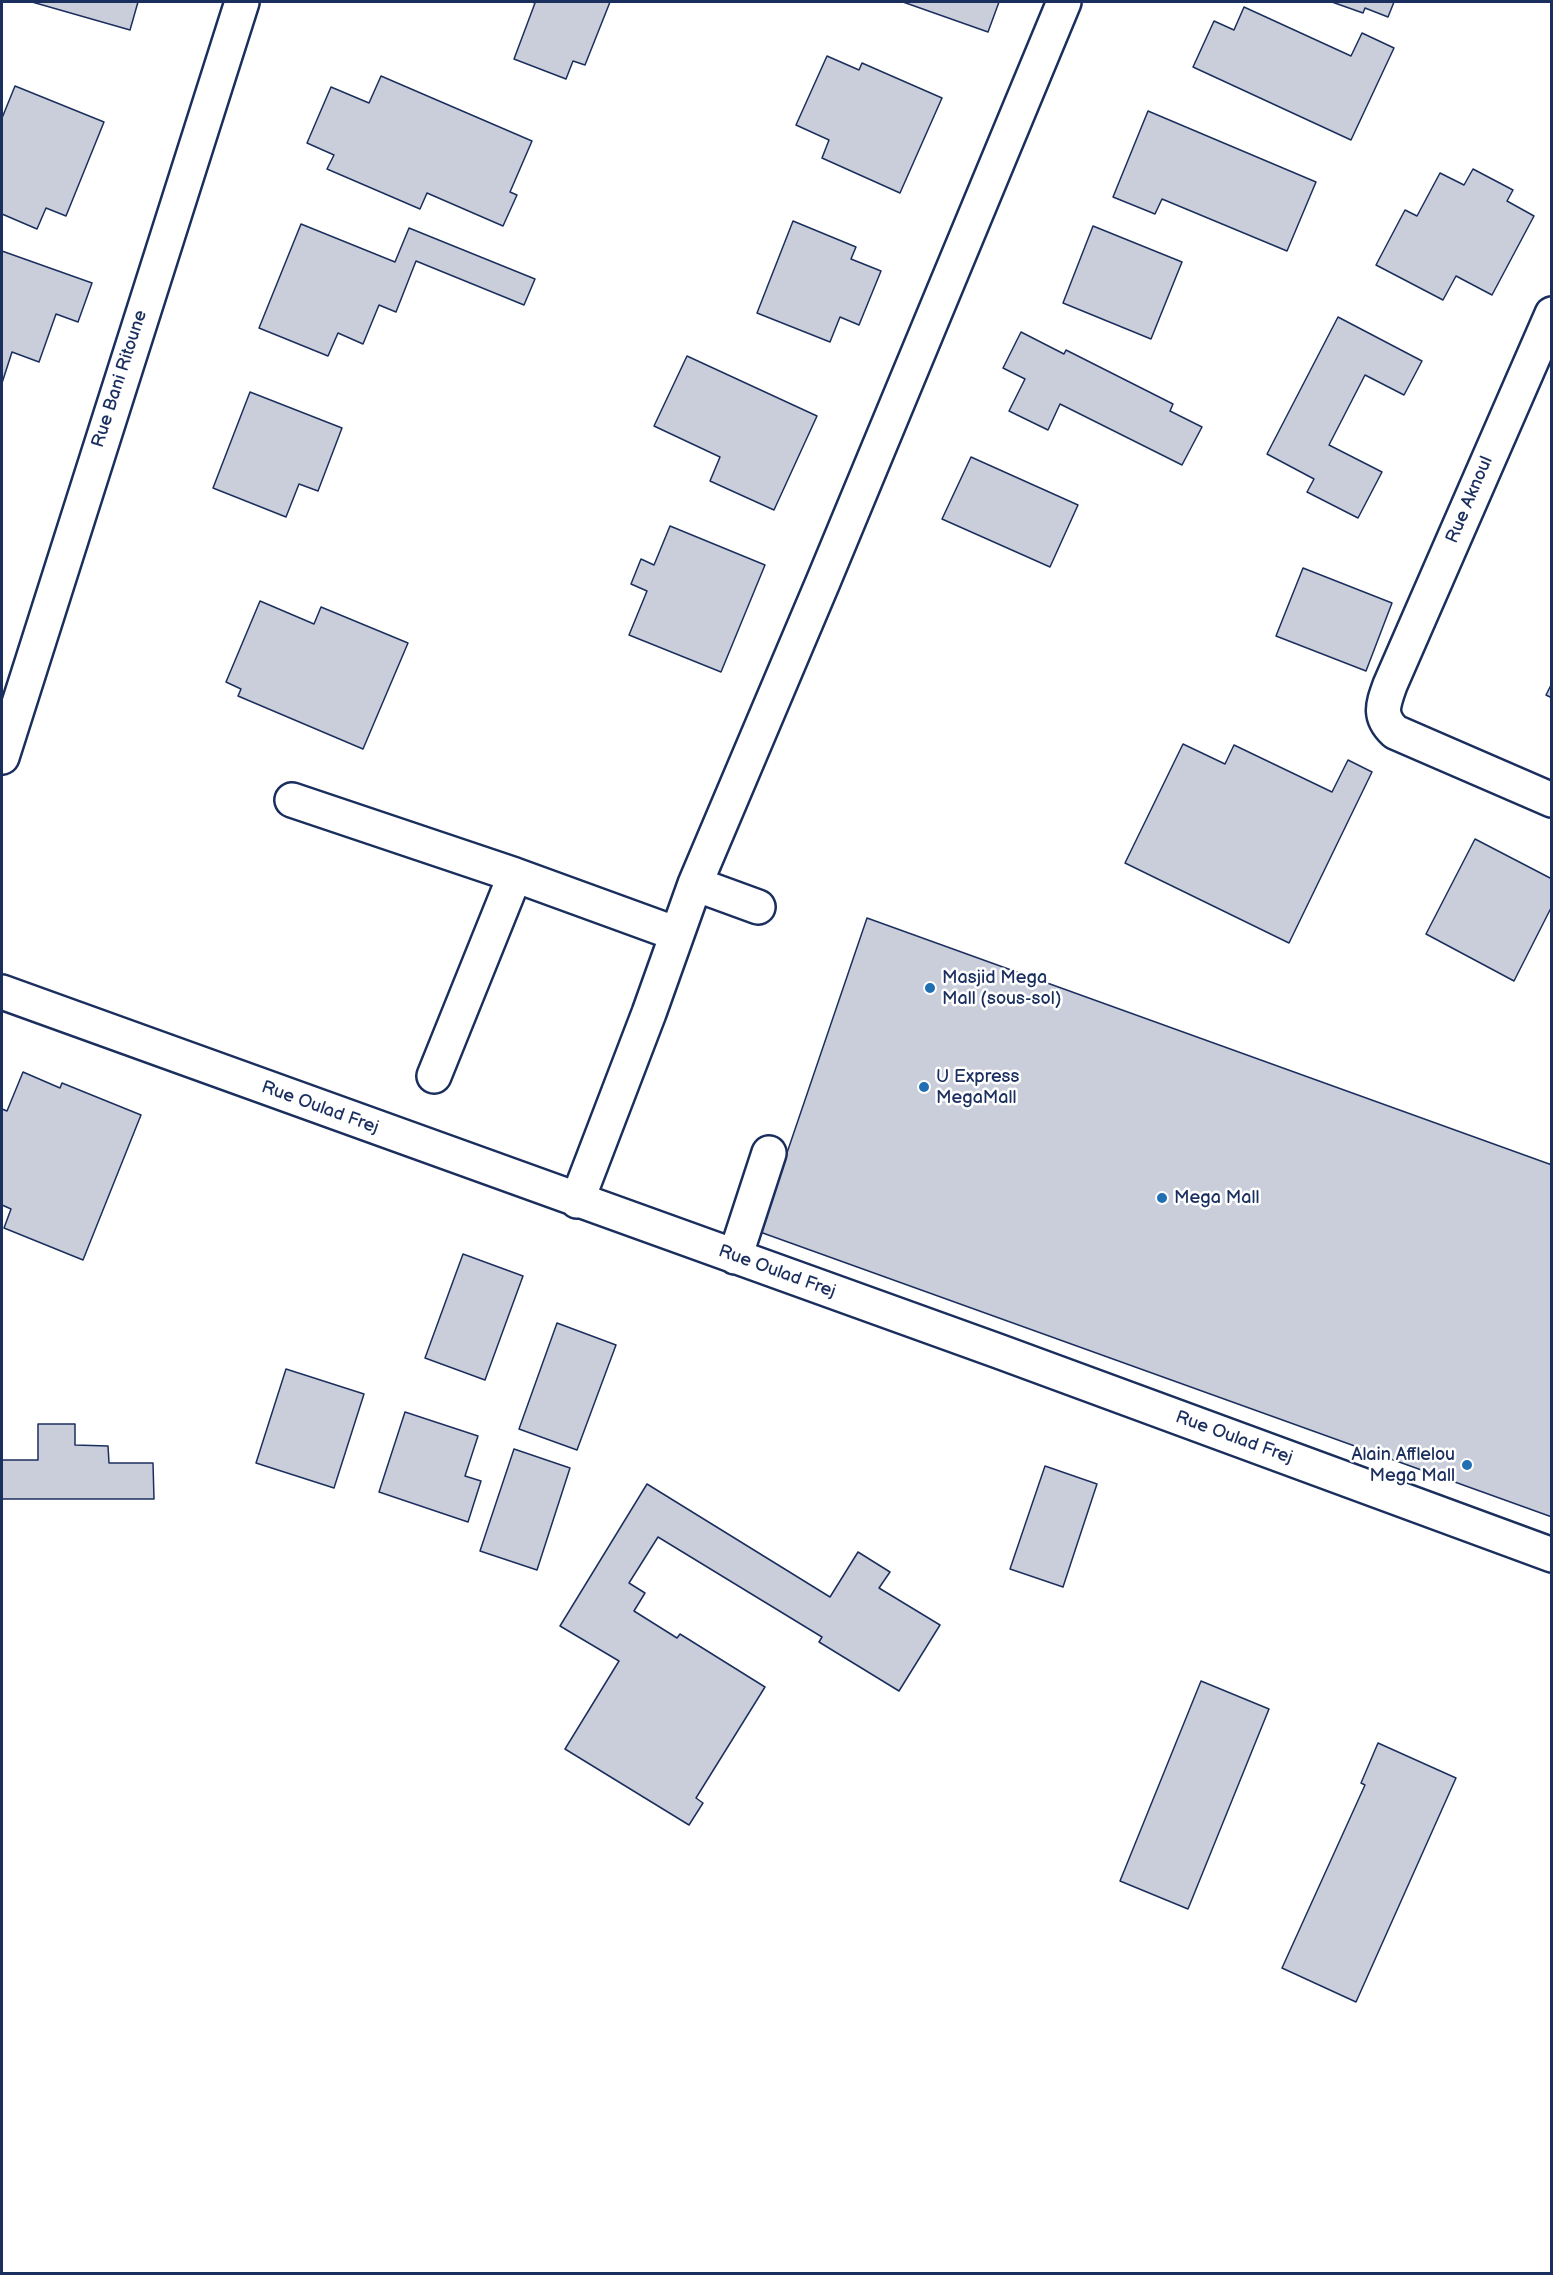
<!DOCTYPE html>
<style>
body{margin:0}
#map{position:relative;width:1553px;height:2275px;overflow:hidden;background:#fff;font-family:"Balsamiq Sans",sans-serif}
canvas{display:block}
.frame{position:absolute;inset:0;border:3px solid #1b2f5e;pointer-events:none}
</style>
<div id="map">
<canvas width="1553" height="2275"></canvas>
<div class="frame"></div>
</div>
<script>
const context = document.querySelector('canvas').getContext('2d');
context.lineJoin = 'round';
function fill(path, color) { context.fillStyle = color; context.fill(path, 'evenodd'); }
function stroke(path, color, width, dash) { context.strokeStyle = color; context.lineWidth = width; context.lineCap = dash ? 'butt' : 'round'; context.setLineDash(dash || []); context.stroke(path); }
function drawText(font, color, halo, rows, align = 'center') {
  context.font = font + ' "Balsamiq Sans",sans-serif'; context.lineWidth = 5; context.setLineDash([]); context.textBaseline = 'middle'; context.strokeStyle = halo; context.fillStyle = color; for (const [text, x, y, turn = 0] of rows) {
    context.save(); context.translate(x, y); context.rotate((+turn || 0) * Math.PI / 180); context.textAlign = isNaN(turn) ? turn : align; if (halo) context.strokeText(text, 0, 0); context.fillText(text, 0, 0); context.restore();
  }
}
const building = new Path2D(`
 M32,2H138L130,30Z
 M532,2H610L585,65L573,61L566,79L514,59L535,3Z
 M903,2H999L988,32Z
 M1332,2H1394L1388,17L1365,8L1363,13Z
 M1244,7L1351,56L1362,33L1394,48L1351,140L1193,67L1214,21L1234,30Z
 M827,56L859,70L862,63L942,98L900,193L822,158L829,140L796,125Z
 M381,76L532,141L510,192L517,195L503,226L427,193L420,209L327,169L334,155L307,143L331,87L369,103Z
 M15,86L104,122L66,216L46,208L37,229L2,214V118Z
 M1148,111L1316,182L1287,251L1162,199L1155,214L1113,197Z
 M1473,169L1513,190L1507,201L1534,216L1492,295L1456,276L1443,300L1376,265L1405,210L1417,216L1440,173L1464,185Z
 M793,221L856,247L851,259L881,271L859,325L840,317L830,342L757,313Z
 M301,224L395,262L409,228L535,279L524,305L416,261L396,312L379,305L363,344L338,333L328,356L259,328Z
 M1093,226L1182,262L1151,339L1063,303Z
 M2,251L92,283L78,322L56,314L39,362L12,352L2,383Z
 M1338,317L1422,361L1404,395L1365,375L1329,445L1382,472L1358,518L1307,492L1314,479L1267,454Z
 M1021,332L1064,354L1066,350L1173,404L1170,411L1202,427L1182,465L1060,404L1048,430L1009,411L1025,379L1003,368Z
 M687,356L817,416L774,510L710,481L720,457L654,426Z
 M250,392L342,428L318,491L299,484L286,517L213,488Z
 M971,457L1078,505L1050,567L942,519Z
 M670,526L765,565L721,672L629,635L647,591L631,584L641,559L654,565Z
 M1303,568L1392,603L1366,671L1276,636Z
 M260,601L314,624L321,607L408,643L363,749L238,696L241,689L226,682Z
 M1552,683V698L1546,695Z
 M1183,744L1225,764L1234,745L1332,792L1348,760L1372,772L1289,943L1125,863Z
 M1475,839L1552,879V906L1514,981L1426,934Z
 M867,918L1552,1165V1517L760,1232Z
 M23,1072L60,1088L62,1083L141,1115L83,1260L4,1228L11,1209L2,1205V1109L7,1111Z
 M463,1254L523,1276L485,1380L425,1358Z
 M557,1323L616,1345L577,1450L519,1429Z
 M286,1369L364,1394L334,1488L256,1463Z
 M405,1412L478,1436L465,1476L481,1481L468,1522L379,1492Z
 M38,1424H75V1445L108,1446L109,1463H153L154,1499H2V1460H38Z
 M514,1449L570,1468L537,1570L480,1551Z
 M1045,1466L1097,1484L1063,1587L1010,1569Z
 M647,1484L830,1597L858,1552L890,1572L879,1588L940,1625L899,1691L819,1642L822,1637L658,1537L629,1583L645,1593L634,1611L677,1638L680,1634L765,1687L696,1798L703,1803L689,1825L565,1749L619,1661L560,1626Z
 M1201,1681L1269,1709L1188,1909L1120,1881Z
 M1378,1743L1456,1778L1356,2002L1282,1968L1365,1785L1361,1783Z`);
fill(building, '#caceda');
stroke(building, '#1b2f5e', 1.5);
const minor = new Path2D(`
 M1552,314L1390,685C1383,705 1378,716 1395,732L1552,800
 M2,757L242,2
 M292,800L515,875L677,934
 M695,884L758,907
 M2,992L998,1351L1552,1555
 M434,1076L515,875
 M577,1201L649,1013L695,884L823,582L1064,2
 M735,1257L769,1153`);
stroke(minor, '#1b2f5e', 38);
stroke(minor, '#fff', 33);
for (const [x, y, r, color] of [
 [930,988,6,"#1f6fb2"],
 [924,1087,6,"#1f6fb2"],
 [1162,1198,6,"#1f6fb2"],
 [1467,1465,6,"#1f6fb2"]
]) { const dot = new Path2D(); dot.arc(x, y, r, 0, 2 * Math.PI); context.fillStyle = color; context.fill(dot); stroke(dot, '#fff', 2); }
drawText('18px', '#1b2f5e', '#fff', [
 ["Rue Bani Ritoune",120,379,-72],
 ["Rue Aknoul",1470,500,-67],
 ["Rue Oulad Frej",320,1108,20],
 ["Rue Oulad Frej",777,1272,20],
 ["Rue Oulad Frej",1234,1438,20]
]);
drawText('18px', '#1b2f5e', '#fff', [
 ["Masjid Mega",942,978],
 ["Mall (sous-sol)",942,999],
 ["U Express",936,1077],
 ["MegaMall",936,1098],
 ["Mega Mall",1174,1198],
 ["Alain Afflelou",1455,1455,"right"],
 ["Mega Mall",1455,1476,"right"]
], 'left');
</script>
